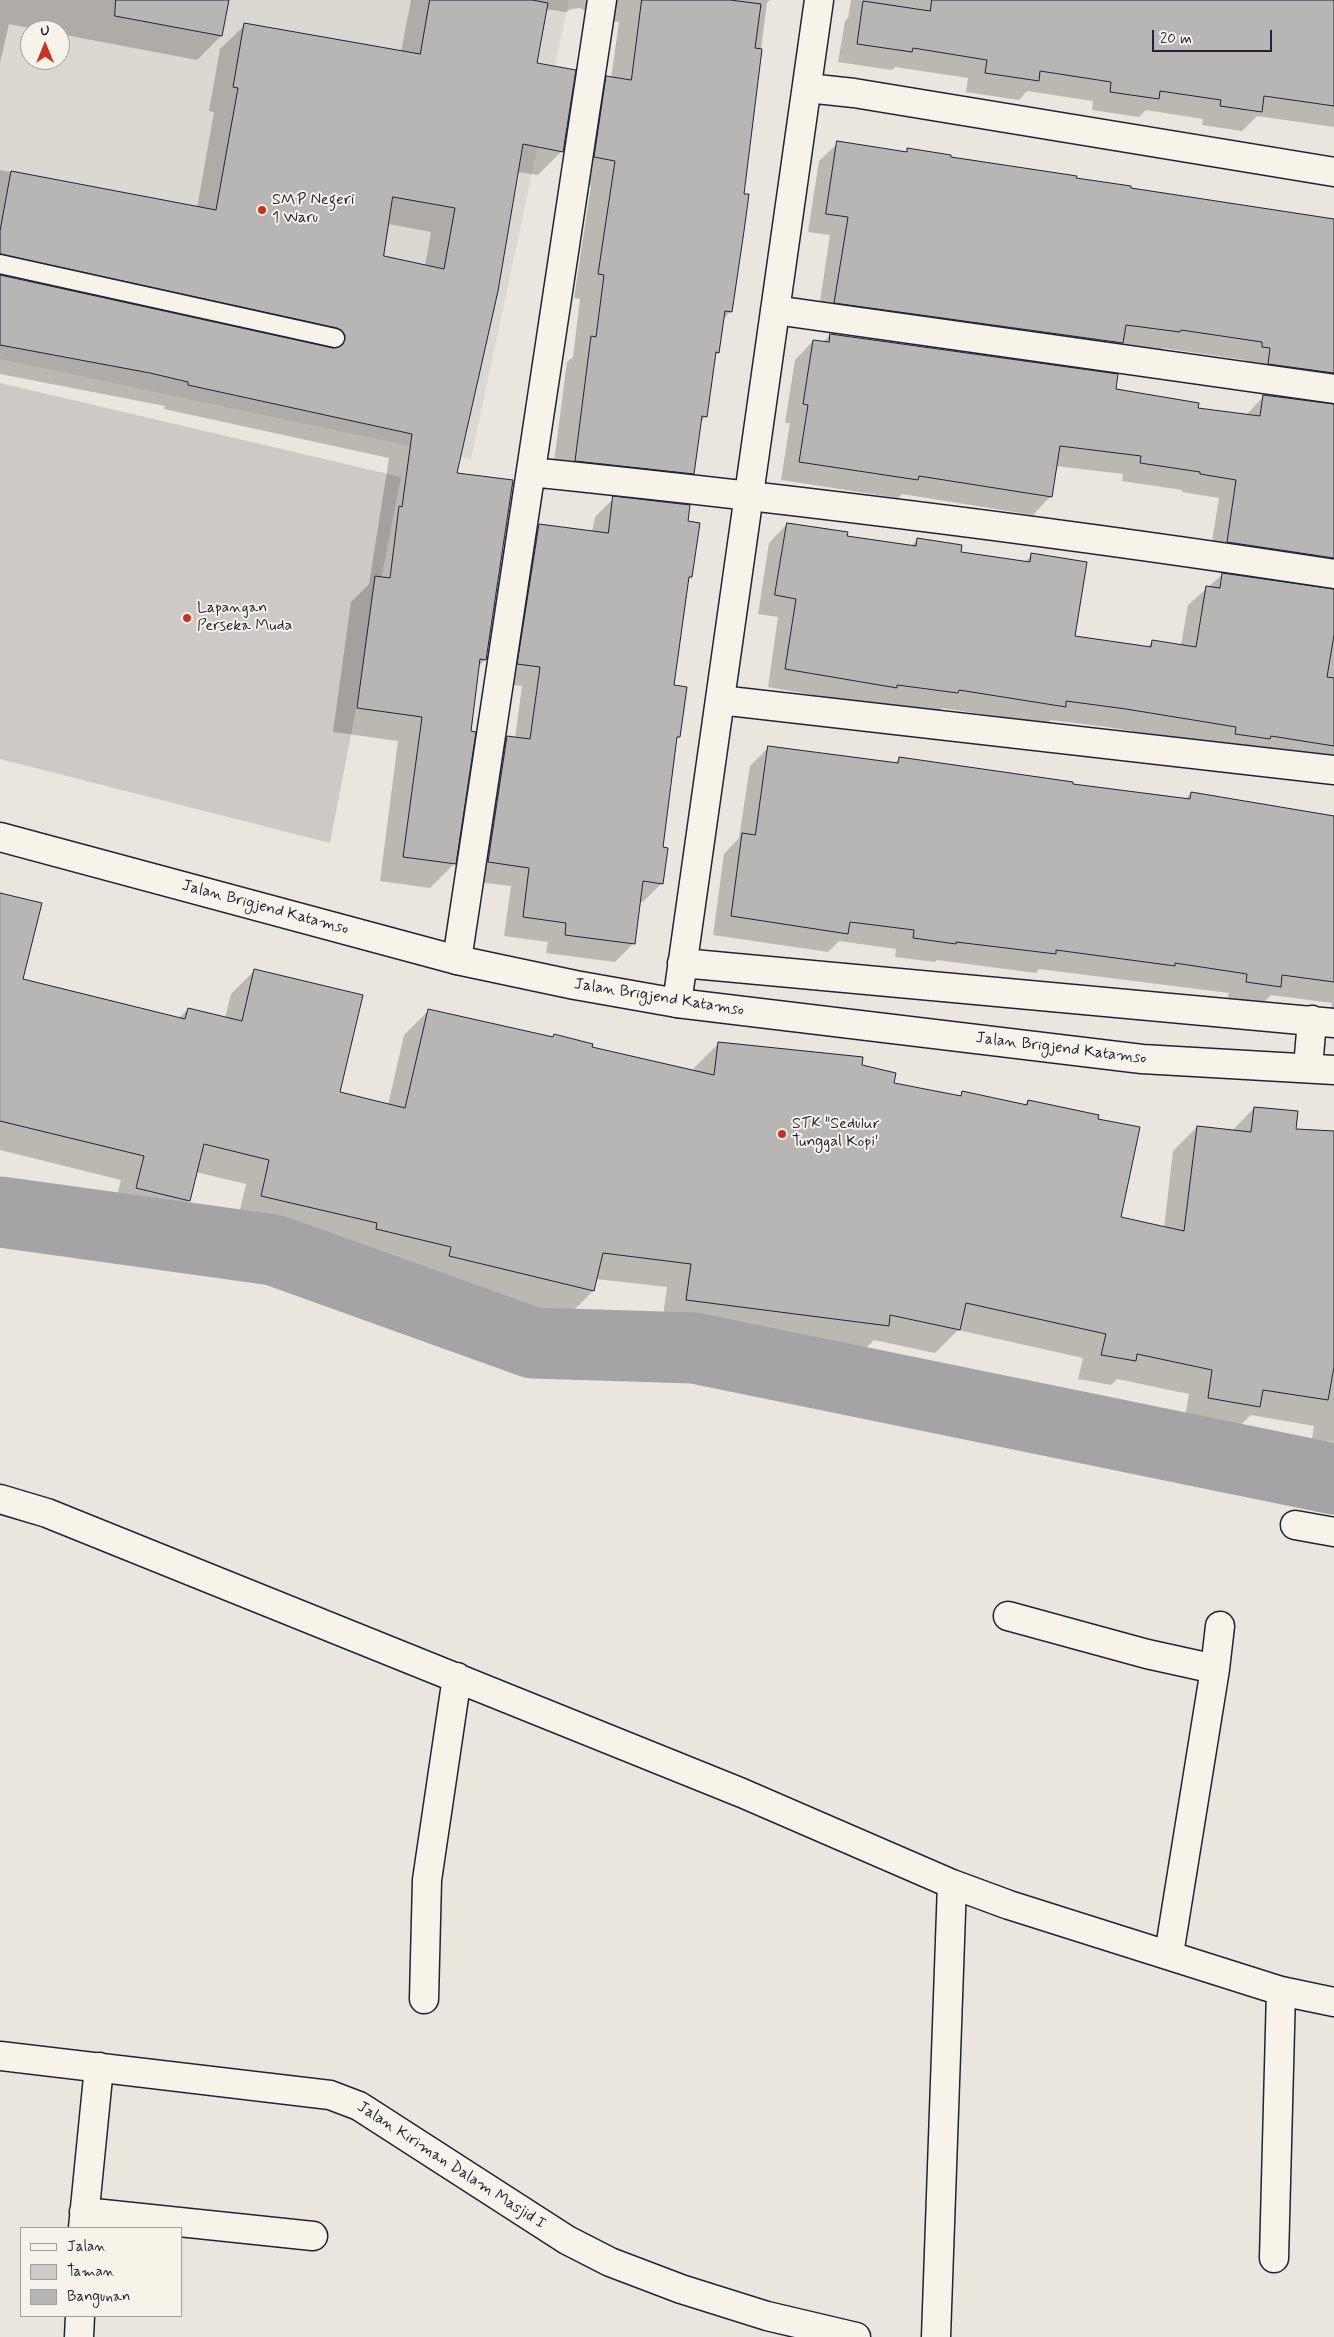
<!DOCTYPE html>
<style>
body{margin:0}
#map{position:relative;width:1334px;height:2337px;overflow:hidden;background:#eae6de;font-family:Mynerve,sans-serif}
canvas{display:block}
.legend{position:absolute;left:20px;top:2227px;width:162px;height:90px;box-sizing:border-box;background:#f7f3e8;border:1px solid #a29fa3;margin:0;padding:6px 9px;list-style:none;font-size:15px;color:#22223b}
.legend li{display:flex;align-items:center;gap:10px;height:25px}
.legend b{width:25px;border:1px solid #a29fa3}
.north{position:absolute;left:20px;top:20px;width:50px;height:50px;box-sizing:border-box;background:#f7f3e8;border:1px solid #a29fa3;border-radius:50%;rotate:0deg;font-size:14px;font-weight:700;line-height:20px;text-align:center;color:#22223b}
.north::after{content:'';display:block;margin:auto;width:18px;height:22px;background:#c8321e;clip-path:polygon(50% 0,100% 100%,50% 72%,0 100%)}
.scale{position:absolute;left:1152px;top:30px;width:120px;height:22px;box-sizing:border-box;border:2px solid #22223b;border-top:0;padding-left:6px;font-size:15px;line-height:18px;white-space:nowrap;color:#22223b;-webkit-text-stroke:4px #f7f3e8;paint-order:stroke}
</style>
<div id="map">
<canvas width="1334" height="2337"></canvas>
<ul class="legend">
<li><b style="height:6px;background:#f7f3e8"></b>Jalan</li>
<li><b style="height:14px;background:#cdc9c6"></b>Taman</li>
<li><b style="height:14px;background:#b8b6b5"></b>Bangunan</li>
</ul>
<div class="north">U</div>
<div class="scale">20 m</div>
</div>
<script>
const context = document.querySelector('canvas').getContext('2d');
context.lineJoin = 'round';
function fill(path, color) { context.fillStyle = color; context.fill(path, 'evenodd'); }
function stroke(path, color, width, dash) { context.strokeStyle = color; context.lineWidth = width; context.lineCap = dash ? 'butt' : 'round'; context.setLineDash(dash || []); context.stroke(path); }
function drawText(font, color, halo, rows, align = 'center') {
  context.font = font + ' Mynerve,sans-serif'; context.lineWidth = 4; context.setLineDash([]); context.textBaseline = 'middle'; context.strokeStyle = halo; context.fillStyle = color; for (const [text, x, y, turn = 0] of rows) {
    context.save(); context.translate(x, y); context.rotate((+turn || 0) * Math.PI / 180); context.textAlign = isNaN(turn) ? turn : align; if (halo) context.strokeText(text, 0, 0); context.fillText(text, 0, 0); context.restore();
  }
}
fill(new Path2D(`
 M0,0H569L471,459L0,359ZM30,30H60V60H30Z`), '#dbd8d2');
fill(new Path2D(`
 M0,383L401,477L330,843L0,759Z`), '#cdc9c6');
fill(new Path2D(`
 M0,0H228L221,36L197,60L60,34V30H40L9,24L0,63Z
 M411,0H770L767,3L742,195L731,311L723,320L718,352L714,357L706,416L700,422L693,473L669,498L551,485L567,362L573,357L580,299L574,298L591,185L570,181L583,101L607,77L611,78L619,22L591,17L587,12L580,8L571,9L566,12L545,9L536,64L562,151L538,175L517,172L456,474L485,660L478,667L455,863L430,888L380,881L398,741L333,732L351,602L369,584L389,458L164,409L165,406L0,374V170L197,208L214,112L209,111L220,49L245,25L401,52ZM388,224L431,232L425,266L382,257Z
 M851,0H1334V127L1257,116L1242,131L1202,125L1203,119L1146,110L1139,117L1092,110L1093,101L1027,91L1019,100L966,92L968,78L895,67L892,70L838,62L845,21L848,18Z
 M838,143L905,153L908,149L1129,189L1334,220V767L1218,745L1107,727L1051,720L1046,724L942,708L939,711L880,703L877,706L768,687L778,617L758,614L769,543L787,524L846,537L910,547L918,539L960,553L1024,563L1032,555L1074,637L1146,648L1153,641L1181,646L1188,605L1223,574L1331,591L1330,587L1209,560L1219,498L1182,492V490L1122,481L1123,474L1056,466L1051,496L1033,515L902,494L898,498L781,480L790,423H785L795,360L813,341L823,342L830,335L1115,390L1197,409L1246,415L1264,396L1331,406V402L1244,365L1245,360L1163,348L1161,350L1120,345L1104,361L817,321L830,235L808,232L819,161Z
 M614,498L686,522L691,576L687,581L672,686L679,736L676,739L662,848V883L643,902H639L634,943L615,962L546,953L548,942L504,936L511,886L469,881L488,756L507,737L515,738L522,686L499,683L520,544L539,525L592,532L595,517Z
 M769,747L894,764L899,759L1071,785L1185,799L1191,793L1334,817V1019L1330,1018L1332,1003L1271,995L1261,1005L1227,1001L1229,993L1039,969L1036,973L937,960L935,962L895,957L896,949L839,941L828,952L713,935L724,854L739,838L750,766Z
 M0,895L22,980L179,1018L188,1009L225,1018L231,994L255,970L338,1093L388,1105L404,1035L428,1011L551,1038L554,1036L590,1048L694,1072V1068L718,1044L861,1066L893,1084L958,1097L963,1093L1024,1105L1028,1101L1119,1218L1164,1228L1173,1151L1197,1127L1232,1131L1254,1108L1295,1130L1334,1132V1442L1312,1439L1314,1426L1251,1415L1235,1430L1184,1422L1189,1394L1117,1379L1111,1385L1078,1379L1083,1358L958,1330L935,1353L874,1340L864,1350L662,1324L667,1287L596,1279L593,1291L569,1315L426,1280L428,1271L352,1253L354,1247L238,1219L246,1184L196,1172L189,1200L165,1224L113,1211L121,1180L0,1150Z`), '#0003');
stroke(new Path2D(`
 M0,1212L274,1250L533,1343L694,1348L1334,1479`), '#a6a3a6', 71);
const building = new Path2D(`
 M116,0H229L222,36L115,16Z
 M430,0H532L548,3L537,63L576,70L563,152L523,144L498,291L457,473L513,480L486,660L480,659L471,731L476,732L456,864L403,857L422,717L357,708L375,576L390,578L399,506L402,507L412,434L188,385V382L150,373L0,345V275L333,348L342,345L345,335L337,328L0,254V231L11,171L216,210L238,88L233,87L244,23L420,54ZM393,197L455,208L444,269L384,256Z
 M642,0H730L761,4L755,48L762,49L744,194H749L744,231L732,312L725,311L719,353L716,352L707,417L702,416L694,474L575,461L591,336L596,337L604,275L598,274L615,161L594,157L606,76L631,80Z
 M932,0H1334V106L1264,96L1262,112L1220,106L1221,100L1160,91L1159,99L1110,92L1111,82L1040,71L1039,81L985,73L987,60L913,48L912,52L857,44L863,1L930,11Z
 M837,141L907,152V148L951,155V157L1077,176L1076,178L1131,186V188L1334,219V373L1268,364L1270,348L1262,347V342L1181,330L1180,332L1126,325L1123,343L834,303L848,217L826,214Z
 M830,334L1118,374L1116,389L1199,403L1198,408L1260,416L1263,395L1334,404V558L1227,542L1236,480L1200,474V472L1140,463L1141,456L1060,446L1052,497L919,476L918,480L799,462L808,405L803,404L813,340L829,342Z
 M613,496L690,505L688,521L700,523L692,577H689L674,685L687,687L680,737H677L663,847L668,848L663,884L643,881L635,944L565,935L566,923L523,917L529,868L488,862L507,736L530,739L540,667L517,664L539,524L608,533Z
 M787,523L848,532L847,536L916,546L917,538L962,545L961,552L1030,562L1031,553L1087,562L1075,636L1151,647L1152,640L1196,647L1206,586L1220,588L1222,573L1334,589V635L1327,677L1334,678V746L1271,736L1270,739L1235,734L1236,727L1126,709L1066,701V707L959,690L958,693L897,685V688L785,669L796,599L775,595Z
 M768,746L898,763L899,757L1073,782V784L1190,799L1191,792L1334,816V982L1282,975L1281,987L1246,982L1247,974L1175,963V966L1056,950V954L956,942V944L913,938L914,930L850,922L848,934L731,916L742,833L755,835Z
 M0,893L42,903L23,979L185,1019L188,1008L242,1021L254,969L363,995L340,1092L405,1108L428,1009L553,1037L554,1034L593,1044L592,1047L714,1075L718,1042L863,1057L862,1065L896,1073L894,1083L961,1096L962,1091L1027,1105L1028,1100L1099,1115L1098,1119L1140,1127L1121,1217L1184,1231L1197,1126L1251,1132L1254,1107L1298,1111L1296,1129L1334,1131V1367L1328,1400L1263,1390L1260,1407L1208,1398L1212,1370L1137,1354L1136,1361L1101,1355L1106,1334L966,1303L960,1330L890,1315L889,1326L686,1300L691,1264L603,1253L594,1291L449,1256L451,1247L376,1229L377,1223L261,1196L269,1160L204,1144L190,1201L136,1188L144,1156L0,1121Z`);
fill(building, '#b8b6b5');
stroke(building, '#22223b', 1);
const lane = new Path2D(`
 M0,264L335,338`);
const street = new Path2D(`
 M807,88L854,93L1334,172
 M775,310L1334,389
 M531,472C800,500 1067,533 1334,574
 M720,700L1334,770
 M457,960L602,0
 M682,963L1334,1023
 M677,1003L819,0
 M1308,1068L1312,1020
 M0,1499L47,1513L742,1793L952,1884L1009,1905L1281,1991L1334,2002
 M1295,1525L1334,1532
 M1008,1616L1147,1654L1215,1669
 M1169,1954L1215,1669L1220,1626
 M424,1999L427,1880L457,1677
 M0,2056L330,2095L359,2106L567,2240L610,2262L681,2289L767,2316L856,2337
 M84,2212L313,2236
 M83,2228L99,2067
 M1274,2258L1281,1991
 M79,2337L80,2316
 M936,2337L952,1884`);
const secondary = new Path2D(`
 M0,837L457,960L575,985L677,1003L1142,1059L1334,1070`);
stroke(lane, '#22223b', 21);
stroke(street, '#22223b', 31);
stroke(secondary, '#22223b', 31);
stroke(lane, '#f7f3e8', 18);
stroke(street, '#f7f3e8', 28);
stroke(secondary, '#f7f3e8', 28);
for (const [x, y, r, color] of [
 [262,210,5,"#c8321e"],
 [187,618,5,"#c8321e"],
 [782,1134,5,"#c8321e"]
]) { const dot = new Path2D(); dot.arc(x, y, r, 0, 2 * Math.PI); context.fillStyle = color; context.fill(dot); stroke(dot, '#f7f3e8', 2); }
drawText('16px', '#22223b', '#f7f3e8', [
 ["SMP Negeri",272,201],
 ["1 Waru",272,219],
 ["Lapangan",197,609],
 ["Perseka Muda",197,627],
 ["STK \"Sedulur",792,1125],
 ["Tunggal Kopi'",792,1143]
], 'left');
drawText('16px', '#22223b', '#f7f3e8', [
 ["Jalan Brigjend Katamso",265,908,15],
 ["Jalan Brigjend Katamso",659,998,9],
 ["Jalan Brigjend Katamso",1061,1049,7],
 ["Jalan Kiriman Dalam Masjid I",451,2166,33]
]);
</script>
